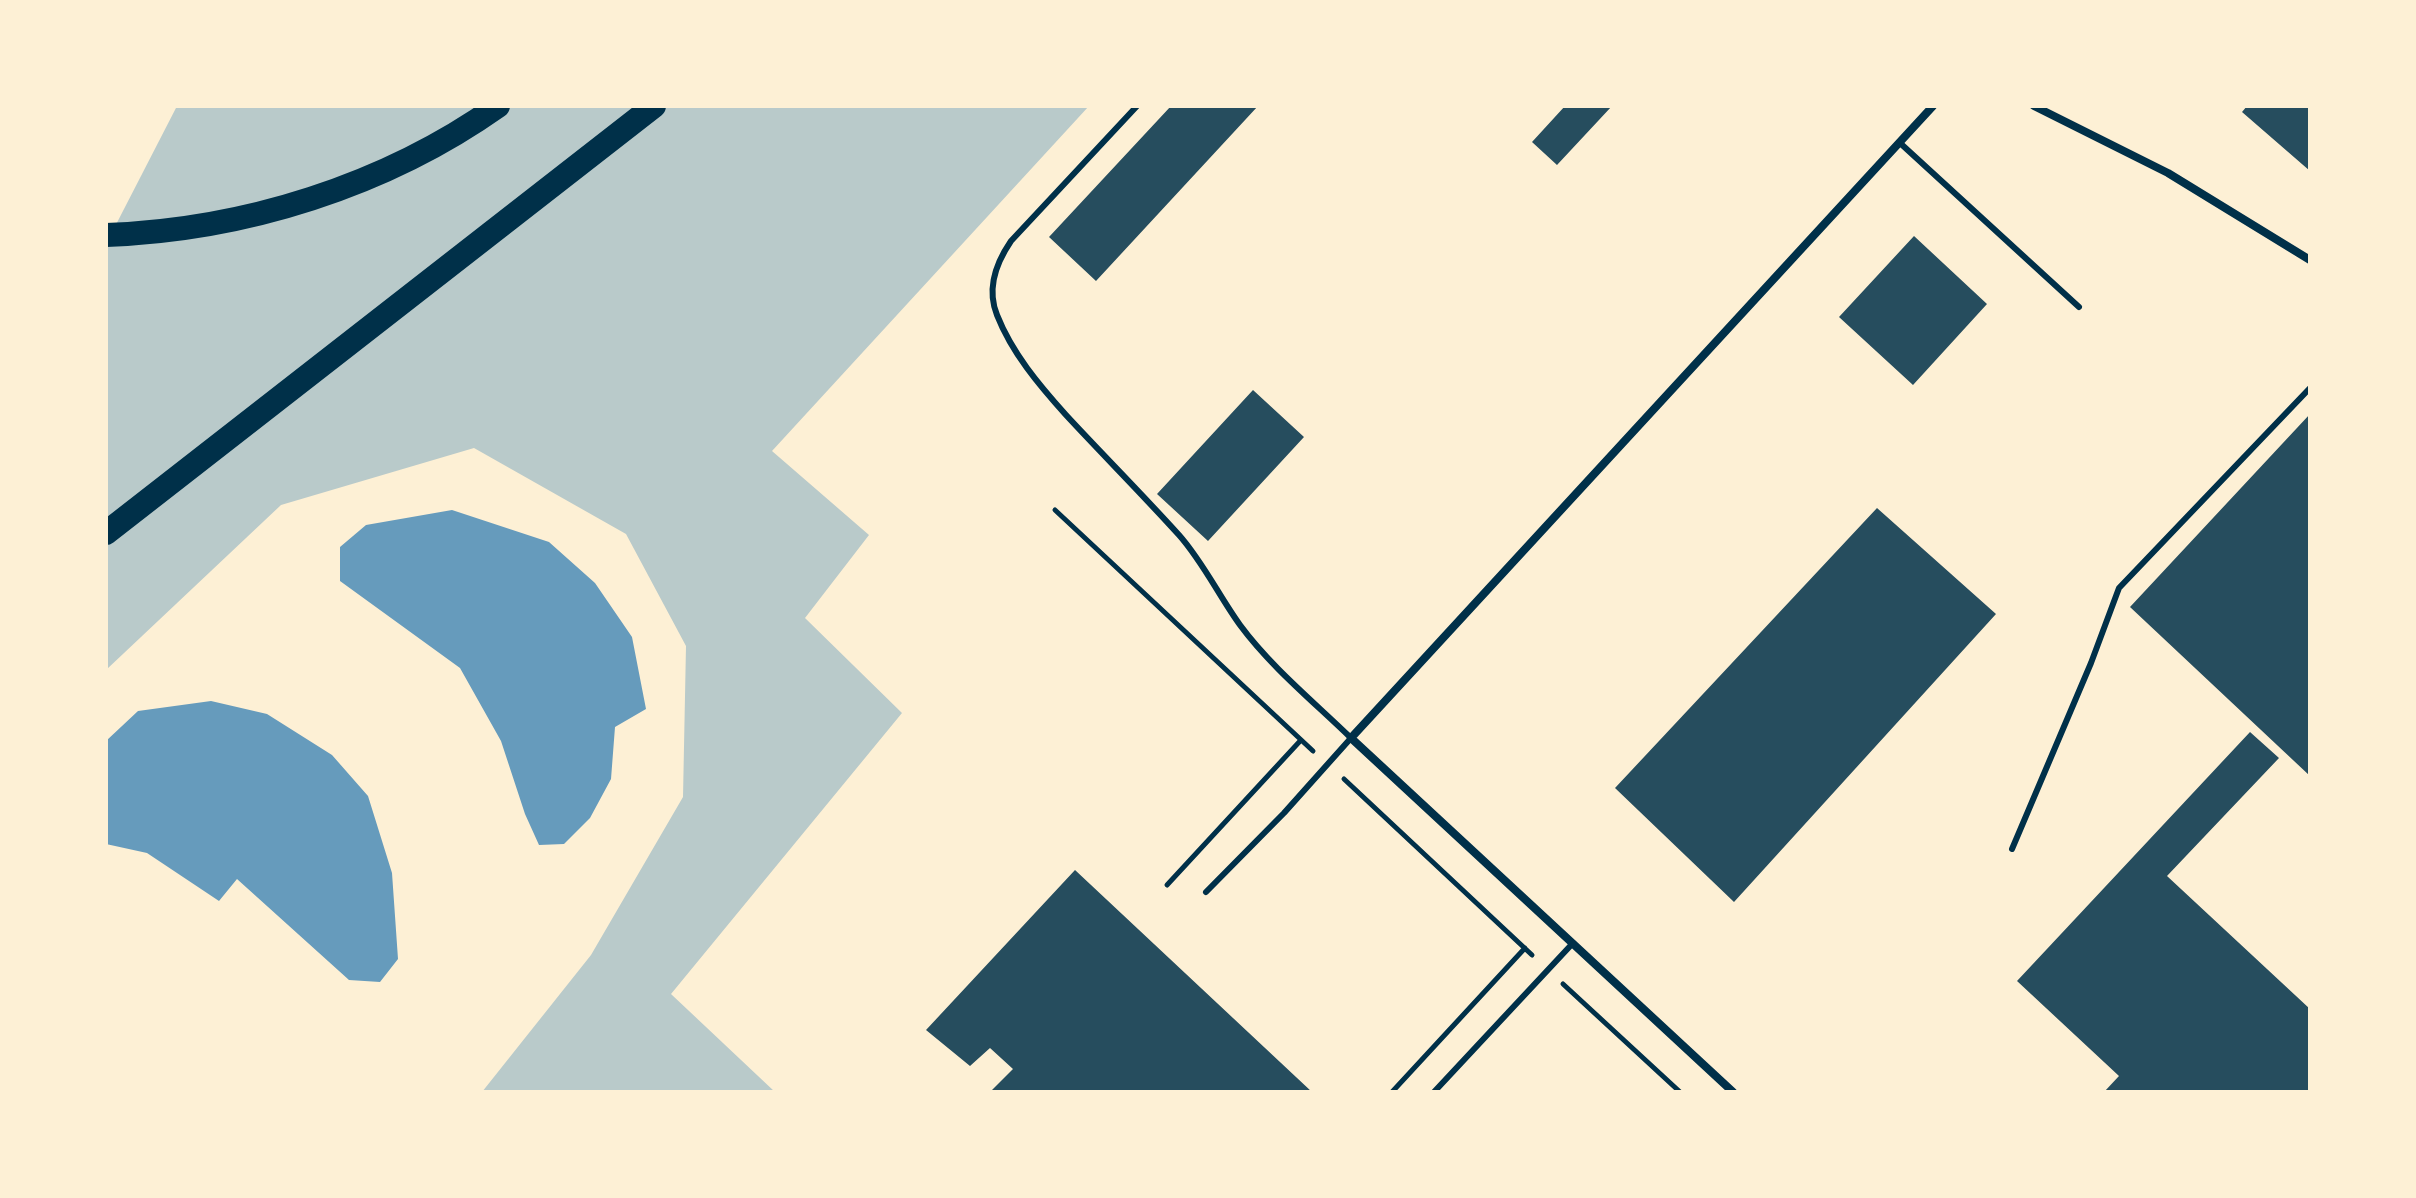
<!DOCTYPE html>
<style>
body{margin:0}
#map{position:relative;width:2416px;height:1198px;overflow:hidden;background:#fdf0d5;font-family:Quicksand,sans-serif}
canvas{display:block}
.frame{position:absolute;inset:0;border:108px solid #fdf0d5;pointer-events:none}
</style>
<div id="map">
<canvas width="2416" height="1198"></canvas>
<div class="frame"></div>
</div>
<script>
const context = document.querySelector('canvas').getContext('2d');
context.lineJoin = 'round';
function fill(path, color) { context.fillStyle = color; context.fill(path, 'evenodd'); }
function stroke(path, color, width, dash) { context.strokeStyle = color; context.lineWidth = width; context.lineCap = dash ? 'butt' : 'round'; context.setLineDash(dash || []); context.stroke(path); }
fill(new Path2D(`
 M177,106H1089L772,451L869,535L805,618L902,713L671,994L775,1092H482L591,955L683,797L686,646L626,534L474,448L281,505L106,670V244Z`), '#b9caca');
fill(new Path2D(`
 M452,510L549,542L595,583L632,637L646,709L615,727L611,779L590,818L564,844L539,845L525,814L501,741L460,668L340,581V547L366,525Z
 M211,701L267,714L332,755L368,796L392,873L398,959L380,982L349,980L237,879L219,901L147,853L106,844V741L138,711Z`), '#669bbc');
fill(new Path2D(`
 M1171,106H1258L1096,281L1049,237Z
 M1565,106H1612L1557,165L1532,142Z
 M2247,106H2310V171L2242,112Z
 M1914,236L1987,304L1913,385L1839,317Z
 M1253,390L1304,437L1208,541L1157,494Z
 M2310,414V776L2130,607Z
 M1877,508L1996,614L1734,902L1615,788Z
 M2250,732L2279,758L2167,876L2310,1009V1092H2104L2119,1076L2017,981Z
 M1075,870L1312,1092H990L1013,1069L990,1048L970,1066L926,1030Z`), '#264d5e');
stroke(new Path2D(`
 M1055,510L1313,751
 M1344,779L1532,955
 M1167,885L1301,740
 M1563,984L1680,1092
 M1392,1092L1525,948`), '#003049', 5);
stroke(new Path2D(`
 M1137,106L1011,241C996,263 986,288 997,315C1012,353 1039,385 1066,415C1103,455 1142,494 1179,535C1203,562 1219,596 1240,625C1271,667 1314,702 1351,738L1284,813L1206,892
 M1900,143L2079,307
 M2012,849L2091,663L2119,588L2310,388
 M1434,1092L1573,943`), '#003049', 6);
stroke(new Path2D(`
 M2034,106L2168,173L2310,260
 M1733,1092L1351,738L1933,106`), '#003049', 8);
stroke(new Path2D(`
 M106,235C244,230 385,186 498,106
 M106,533L654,106`), '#003049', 24);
</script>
